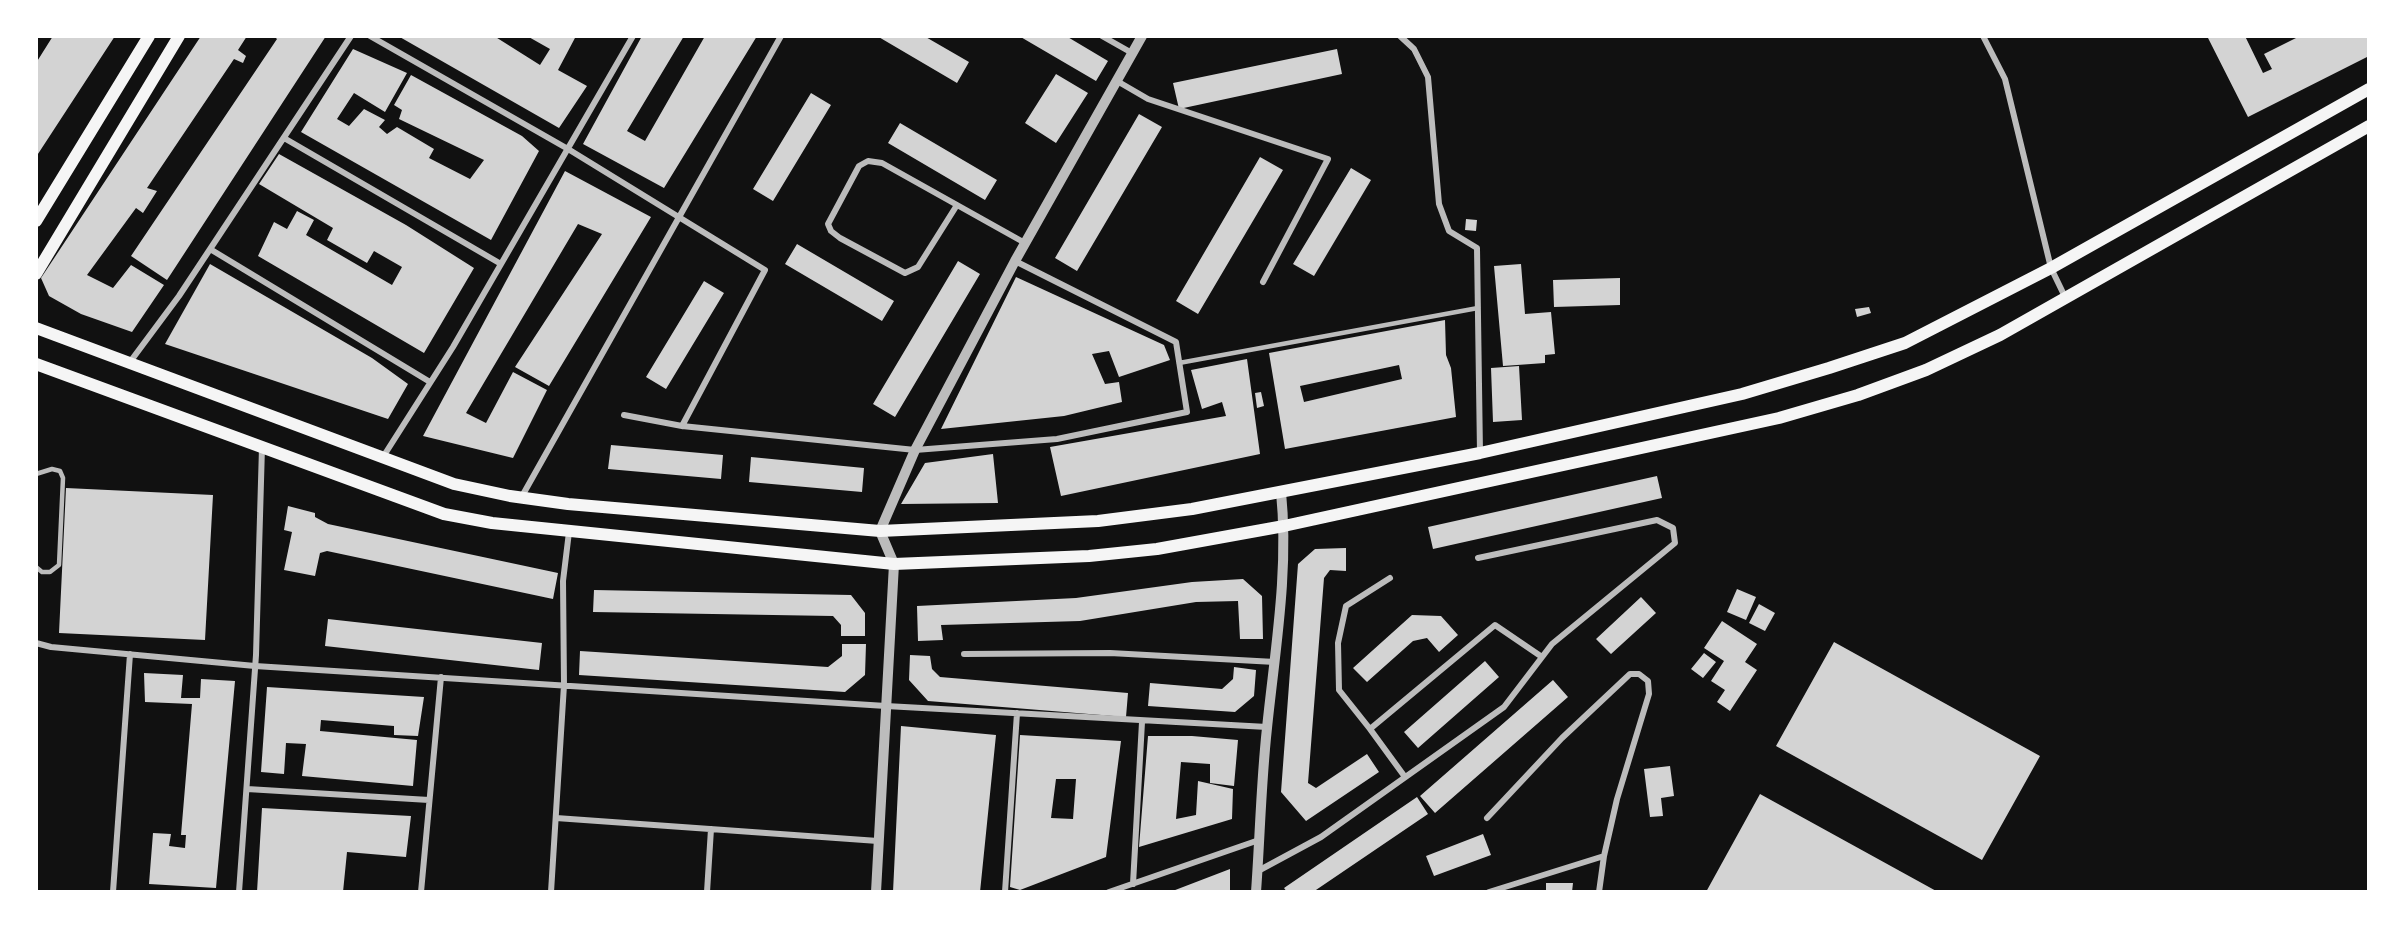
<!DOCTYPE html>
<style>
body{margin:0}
#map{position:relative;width:2405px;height:928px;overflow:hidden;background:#111;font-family:"Fira Sans",sans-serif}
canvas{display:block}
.frame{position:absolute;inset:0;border:38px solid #fff;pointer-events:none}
</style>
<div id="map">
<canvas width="2405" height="928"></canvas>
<div class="frame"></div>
</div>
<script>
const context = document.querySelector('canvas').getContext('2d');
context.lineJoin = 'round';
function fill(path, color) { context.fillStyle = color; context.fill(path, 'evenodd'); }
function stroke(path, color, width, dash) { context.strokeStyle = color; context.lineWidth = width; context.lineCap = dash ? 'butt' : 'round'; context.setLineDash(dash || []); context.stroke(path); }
fill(new Path2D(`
 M53,36H115L36,157V63Z
 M201,36H247L238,50L246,56L243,63L234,59L147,188L157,191L143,213L136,208L87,275L113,288L131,265L164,285L132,332L81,314L49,296L41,278Z
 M274,36H326L167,280L131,256L277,39Z
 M398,36H494L540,65L550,49L527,36H576L558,70L587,86L559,128Z
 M642,36H684L627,131L645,141L705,36H757L664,188L583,144Z
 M877,36H924L969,62L957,83Z
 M1019,36H1066L1108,61L1096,81Z
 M2207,36H2245L2263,73L2272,69L2264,54L2300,36H2369V56L2248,117Z
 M353,49L407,73L385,112L354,93L337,119L349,126L364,109L385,120L379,127L387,134L397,127L434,149L429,158L470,179L484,160L399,119L402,110L394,105L411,75L522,136L539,151L491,240L301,132Z
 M1337,49L1342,74L1179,109L1173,83Z
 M1056,74L1088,93L1056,143L1025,123Z
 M811,93L831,105L773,201L753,189Z
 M1139,114L1162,127L1077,271L1055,258Z
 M900,123L997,180L985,200L888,143Z
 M279,154L406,225L474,268L424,353L258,256L274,222L287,229L297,211L314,220L306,235L392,285L402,267L374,251L367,263L327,240L333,228L259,184Z
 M1260,157L1283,170L1198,314L1176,301Z
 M1351,168L1371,180L1314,276L1293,264Z
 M565,171L651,217L549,386L515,367L602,234L578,224L466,413L486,423L513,372L547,390L513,458L423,436Z
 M1466,219L1477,220L1476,231L1465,230Z
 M797,244L894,301L882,321L785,264Z
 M958,261L980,274L895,417L873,404Z
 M210,264L372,358L408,384L388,419L165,344Z
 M1521,264L1525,314L1551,312L1555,354L1545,355V363L1503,366L1494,266Z
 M1016,277L1164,345L1170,360L1119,377L1109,351L1092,354L1105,384L1119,382L1122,402L1064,416L941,429Z
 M1620,278V305L1554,307L1553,280Z
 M704,281L724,293L666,389L646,377Z
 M1869,307L1871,313L1857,317L1855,309Z
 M1445,320L1446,355L1451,368L1456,417L1285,449L1269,353ZM1399,365L1402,379L1304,402L1300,386Z
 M1247,359L1260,454L1061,496L1050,447L1226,416L1222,402L1202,409L1191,370Z
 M1519,366L1522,420L1493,422L1491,368Z
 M1261,392L1264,406L1257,408L1255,393Z
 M611,445L723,455L721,479L608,469Z
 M993,454L998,503L901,504L925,463Z
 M751,457L864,468L862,492L749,482Z
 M1657,476L1662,498L1433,549L1428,527Z
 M66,488L213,495L205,640L59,633Z
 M288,506L315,513V517L328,524L558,573L553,599L327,551L320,553L315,576L284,570L292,532L284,530Z
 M1346,548V571L1330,570L1324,578L1308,783L1316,788L1367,754L1379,772L1306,821L1281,792L1298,564L1315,549Z
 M1243,579L1262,596L1263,639H1240L1238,601L1196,602L1080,621L941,625L943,640L918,641L917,606L1076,598L1192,582Z
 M1737,589L1756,597L1746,620L1727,612Z
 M594,590L851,595L865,613V636H841V625L833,616L593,612Z
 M1641,597L1656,613L1611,654L1596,639Z
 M1759,604L1775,613L1765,631L1749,623Z
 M1412,615L1441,616L1458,635L1439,652L1427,638L1413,641L1367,682L1353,668Z
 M328,619L542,643L539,670L325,646Z
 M1722,621L1757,644L1745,662L1757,670L1730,711L1717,702L1725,690L1711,681L1724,661L1704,648Z
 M1834,642L2040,756L1982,860L1776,746Z
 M842,644H866L865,675L845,692L579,675L580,651L828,667L842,656Z
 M1704,653L1716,662L1703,678L1691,669Z
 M910,655L930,656L932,669L940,677L1128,693L1126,717L928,701L909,680Z
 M1485,661L1499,677L1418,748L1404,732Z
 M1234,667L1256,670L1254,696L1235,712L1148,706L1150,683L1222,689L1233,679Z
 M144,673L183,675L181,698H200L201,679L235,681L216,888L149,884L153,833L171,834L169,846L185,848L186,835H181L192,704L145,702Z
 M1553,680L1568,697L1435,813L1420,796Z
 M267,687L424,697L418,736L394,735V726L321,720L320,731L417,740L413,786L302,776L306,744L286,743L284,774L261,772Z
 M901,726L996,735L980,892H893Z
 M1020,735L1121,741L1106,857L1020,890L1010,887ZM1056,779H1076L1073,819L1051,818Z
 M1148,736H1192L1238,740L1234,786L1210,783V764L1181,762L1176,819L1196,815L1198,781L1233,789L1232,819L1139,847Z
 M1670,766L1674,796L1661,798L1663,816L1650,817L1644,769Z
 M1760,794L1938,892H1706Z
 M1417,797L1428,814L1313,892H1287L1284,888Z
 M262,808L411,816L406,857L347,852L343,892H257Z
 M1483,834L1491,855L1434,876L1426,856Z
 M1230,869V892H1170Z
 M1546,883H1573L1572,892H1546Z`), '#d3d3d3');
stroke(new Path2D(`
 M1179,363L1478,308
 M36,474L52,469L60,471L63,478L59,565L50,572H42L36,567`), '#bcbcbc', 4.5);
stroke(new Path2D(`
 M370,36L568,149L765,270L682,426
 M1102,36L1132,53
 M1400,36L1414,49L1428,77L1439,204L1449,231L1477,248L1480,453
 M1983,36L2005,79L2051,268L2066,299
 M1117,81L1148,99L1328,159L1263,282
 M284,138L501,264
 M957,205L918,267L905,273L840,238L831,231L828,224L859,166L868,161L882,163L1025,243
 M210,249L430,382
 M130,362L179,296L351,36
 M624,415L682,426L915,450L1057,439L1187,412L1176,342L1015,261
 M383,457L453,347L633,36
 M521,498L781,36
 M36,643L51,647L255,666L886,706L1267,727
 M964,654L1110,653L1275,662
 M1370,729L1339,690L1338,643L1346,606L1390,578
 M1405,777L1370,729L1495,625L1542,657
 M247,789L429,800
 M556,818L878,841
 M1487,818L1562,738L1630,674H1639L1648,681L1649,694L1617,799L1604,856
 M1258,871L1321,837L1504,707L1552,644L1675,543L1673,528L1657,520L1478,558
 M1133,884L1142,722
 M113,892L130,654
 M239,892L256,655L262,447
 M421,892L441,677
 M551,892L564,685L563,581L569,532
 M707,892L711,829
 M1005,892L1017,713
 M1109,892L1259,840
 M1489,892L1604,856L1599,892`), '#bcbcbc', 6);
stroke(new Path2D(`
 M876,892L894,564L880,531L915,450L1015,261L1142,36
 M1256,892C1260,837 1261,783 1267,728C1275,650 1289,571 1281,492`), '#bcbcbc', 10);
stroke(new Path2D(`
 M36,221L149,36
 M36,274L179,36
 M36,328L454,484L510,496L568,504L880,531L1098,521L1192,509L1480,453L1742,394L1829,368L1905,343L2051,268L2369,89
 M36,364L444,514L492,523L894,564L1089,556L1157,549L1284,526L1779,418L1858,395L1926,370L2000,335L2369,126`), '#f5f5f5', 12);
</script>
